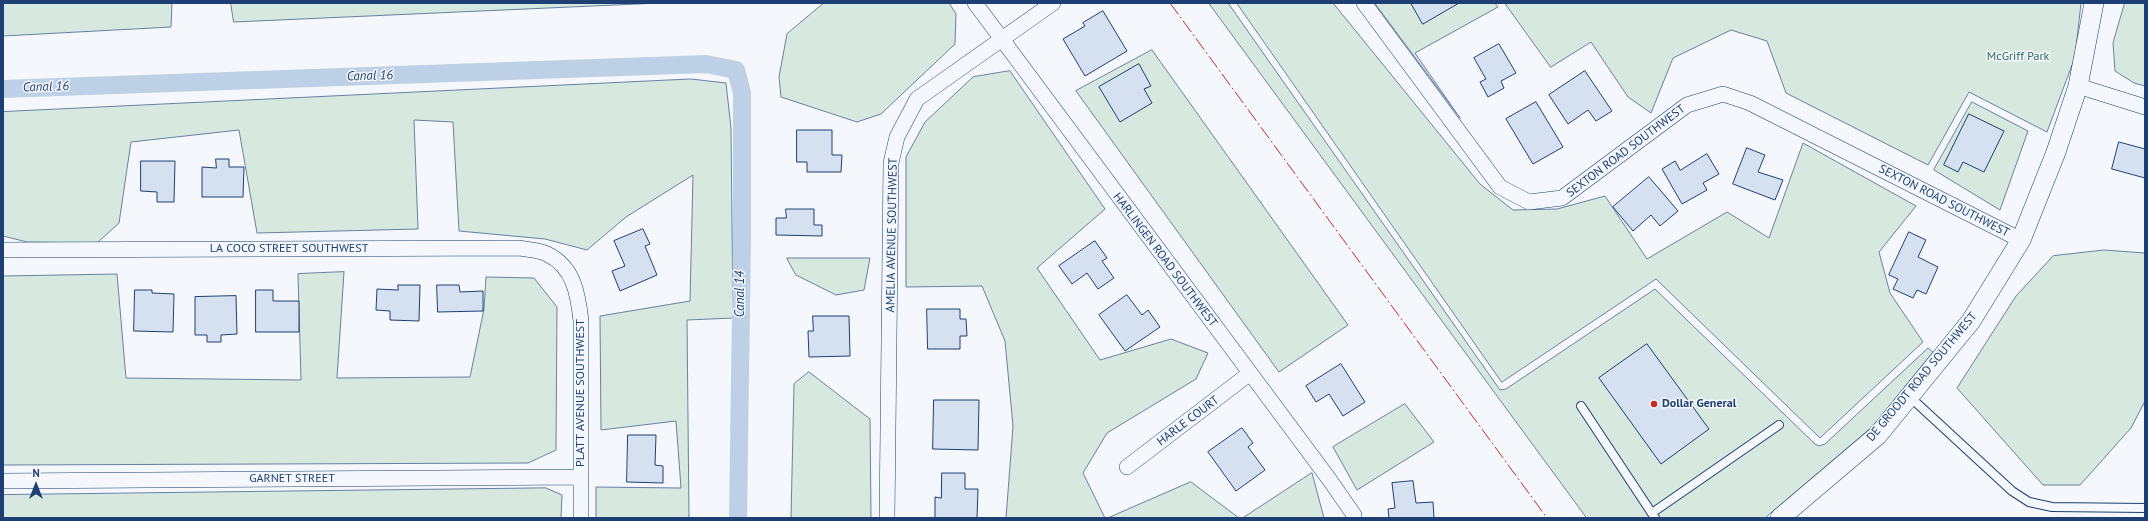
<!DOCTYPE html>
<style>
body{margin:0}
#map{position:relative;width:2148px;height:521px;overflow:hidden;background:#f4f7fb;font-family:"PT Sans",sans-serif}
canvas{display:block}
.frame{position:absolute;inset:0;border:4px solid #1d3f73;pointer-events:none}
.north{position:absolute;left:16px;top:465px;width:40px;height:40px;-webkit-text-stroke:3px #f4f7fb;paint-order:stroke;rotate:0deg;font-size:11px;font-weight:700;line-height:16px;text-align:center;color:#1d3f73}
.north::after{content:'';display:block;margin:auto;width:14px;height:18px;background:#1d3f73;clip-path:polygon(50% 0,100% 100%,50% 72%,0 100%)}
</style>
<div id="map">
<canvas width="2148" height="521"></canvas>
<div class="frame"></div>
<div class="north">N</div>
</div>
<script>
const context = document.querySelector('canvas').getContext('2d');
context.lineJoin = 'round';
function fill(path, color) { context.fillStyle = color; context.fill(path, 'evenodd'); }
function stroke(path, color, width, dash) { context.strokeStyle = color; context.lineWidth = width; context.lineCap = dash ? 'butt' : 'round'; context.setLineDash(dash || []); context.stroke(path); }
function drawText(font, color, halo, rows, align = 'center') {
  context.font = font + ' "PT Sans",sans-serif'; context.lineWidth = 3; context.setLineDash([]); context.textBaseline = 'middle'; context.strokeStyle = halo; context.fillStyle = color; for (const [text, x, y, turn = 0] of rows) {
    context.save(); context.translate(x, y); context.rotate((+turn || 0) * Math.PI / 180); context.textAlign = isNaN(turn) ? turn : align; if (halo) context.strokeText(text, 0, 0); context.fillText(text, 0, 0); context.restore();
  }
}
const green = new Path2D(`
 M3,3H172L171,27L3,36Z
 M231,3H660L234,22Z
 M824,3H949L956,14L955,44L881,114L857,122L781,97L779,77L787,34Z
 M1209,3H1228L1500,390L1506,389L1655,289L1815,444L1819,446L1825,444L1928,348L1933,352L1872,427L1765,518H1587Z
 M1237,3H1333L1480,184L1513,210L1557,209L1605,196L1647,259L1727,212L1769,238L1803,143L1916,206L1879,252L1890,293L1923,342L1820,438L1656,279L1502,382Z
 M1375,3H1495L1498,7L1415,53L1460,118Z
 M1505,3H2081L2075,57L2047,132L1969,92L1928,165L1786,93L1767,41L1731,30L1673,58L1651,113L1628,97L1591,42L1551,67Z
 M2125,3H2145V86L2134,83L2115,71L2113,43Z
 M1152,50L1348,325L1279,372L1076,91Z
 M1010,71L1105,209L1037,268L1100,360L1171,339L1208,353L1196,379L1107,433L1083,473L1105,518H1006L1013,426L1005,341L982,286L906,287V157L925,122L973,77Z
 M691,79L726,83L731,128L733,318L687,320L689,518H596V487L681,488L676,421L601,430L600,316L690,301L693,175L626,217L587,250L545,239L459,231L453,122L414,120L418,229L257,233L239,130L131,142L119,223L97,243L27,242L3,236V112Z
 M1972,102L2028,131L2000,210L1934,170Z
 M2104,250L2145,253V401L2131,428L2080,485H2043L1957,388L2016,296L2053,256Z
 M787,258H870L864,290L836,295L796,275Z
 M344,272L337,378L470,377L484,309L486,277L534,278L557,307L556,450L528,463L3,465V276L117,274L126,378L301,380L298,274Z
 M809,372L870,419L871,518H791L794,384Z
 M1405,404L1434,442L1357,490L1333,447Z
 M1312,473L1324,518H1243Z
 M1191,482L1239,518H1108Z
 M546,488L562,495L561,518H3V495Z`);
fill(green, '#d7e8df');
stroke(green, '#687fa3', 1);
stroke(new Path2D(`
 M3,89L706,64L736,70L742,93V238L738,518`), '#bed0e5', 18);
const building = new Path2D(`
 M1411,3H1459L1423,24Z
 M1103,11L1127,51L1085,76L1063,39L1085,26L1083,23Z
 M1499,44L1516,73L1501,81L1504,88L1488,97L1480,82L1486,79L1474,58Z
 M1139,64L1151,86L1144,89L1152,103L1120,122L1099,87Z
 M1585,71L1612,111L1596,121L1588,110L1568,124L1549,95Z
 M1536,102L1563,147L1533,164L1506,119Z
 M1969,114L2004,131L1984,172L1963,162L1958,172L1944,165Z
 M797,130H832V155H842L841,172H807V162H797Z
 M2119,142L2145,149V178L2112,169Z
 M1747,148L1765,155L1758,172L1783,180L1775,200L1733,184Z
 M1707,154L1719,174L1703,183L1707,190L1682,204L1662,169L1675,161L1680,170Z
 M216,159H229V167H244L243,197H202V167L216,168Z
 M141,161H175L174,202H157V192L141,191Z
 M1649,177L1678,211L1660,226L1651,215L1633,231L1613,207Z
 M786,209H814V225H822V236L776,235V218H786Z
 M643,229L650,244L645,246L657,275L620,291L612,271L625,266L614,241Z
 M1909,232L1926,240L1918,257L1938,267L1926,294L1917,290L1913,298L1893,289L1898,279L1889,275Z
 M1095,241L1107,258L1102,261L1114,278L1098,289L1087,273L1072,284L1059,266Z
 M398,285H420L419,321L390,320V311L376,310L377,289L398,290Z
 M437,285H459L460,292L483,291V311L438,312Z
 M135,290H152V293L174,294L173,332L134,331Z
 M256,290H273V301H299V332H256Z
 M1127,295L1142,315L1148,310L1160,327L1125,351L1099,315Z
 M236,296L237,334L221,335V342H207V335H195V297Z
 M927,309H960V319H966L967,336H960V349H928Z
 M813,316H849L850,356L809,357L808,331H813Z
 M1647,344L1709,429L1661,464L1599,378Z
 M1341,364L1365,402L1343,416L1329,394L1316,402L1306,386Z
 M934,400H979L978,450L933,449Z
 M1242,428L1253,443L1248,447L1265,470L1236,491L1208,452Z
 M628,435H656L655,465L663,466V483L627,482Z
 M942,473H965V489H978L977,518H935V497L941,498Z
 M1413,481L1416,503L1433,502L1434,518H1389L1388,509L1395,508L1392,483Z`);
fill(building, '#d5e0f0');
stroke(building, '#1d3f73', 1);
const service = new Path2D(`
 M1909,396L2012,491L2029,502L2052,507L2145,508
 M1581,406L1655,518
 M1652,513L1779,425`);
const minor = new Path2D(`
 M975,3L1329,479L1354,515V518
 M1364,3L1500,187L1529,202L1562,198L1687,105L1723,94L1750,103L2021,240
 M2078,86L2145,107
 M3,250L520,248C528,250 540,250 547,254C574,267 578,294 581,321V518
 M1127,467L1249,374
 M3,481L581,477
 M887,518L891,163L897,137L917,99L1053,3`);
const tertiary = new Path2D(`
 M1780,518L1878,435L1971,321L2021,240L2056,152L2078,86L2094,3`);
stroke(service, '#1d3f73', 10);
stroke(minor, '#1d3f73', 16);
stroke(tertiary, '#1d3f73', 20);
stroke(service, '#f4f7fb', 8);
stroke(minor, '#f4f7fb', 15);
stroke(tertiary, '#f4f7fb', 19);
stroke(new Path2D(`
 M1170,3L1547,518`), '#c62828', 1, [14, 3, 2, 3]);
for (const [x, y, r, color] of [
 [1654,404,4,"#c62828"]
]) { const dot = new Path2D(); dot.arc(x, y, r, 0, 2 * Math.PI); context.fillStyle = color; context.fill(dot); stroke(dot, '#f4f7fb', 1.5); }
drawText('12px', '#2c6c60', '#f4f7fb', [
 ["McGriff Park",2018,57]
]);
drawText('12px', '#1d3f73', '#f4f7fb', [
 ["SEXTON ROAD SOUTHWEST",1626,151,-37],
 ["SEXTON ROAD SOUTHWEST",1944,201,27],
 ["AMELIA AVENUE SOUTHWEST",892,235,-89],
 ["LA COCO STREET SOUTHWEST",289,249],
 ["HARLINGEN ROAD SOUTHWEST",1165,260,53],
 ["DE GROODT ROAD SOUTHWEST",1922,377,-50],
 ["PLATT AVENUE SOUTHWEST",581,393,-90],
 ["HARLE COURT",1188,421,-37],
 ["GARNET STREET",292,479]
]);
drawText('bold 12px', '#1d3f73', '#f4f7fb', [
 ["Dollar General",1662,404]
], 'left');
drawText('italic 13px', '#1d3f73', '#f4f7fb', [
 ["Canal 16",370,76,-2],
 ["Canal 16",46,87,-2],
 ["Canal 14",740,294,-90]
]);
</script>
